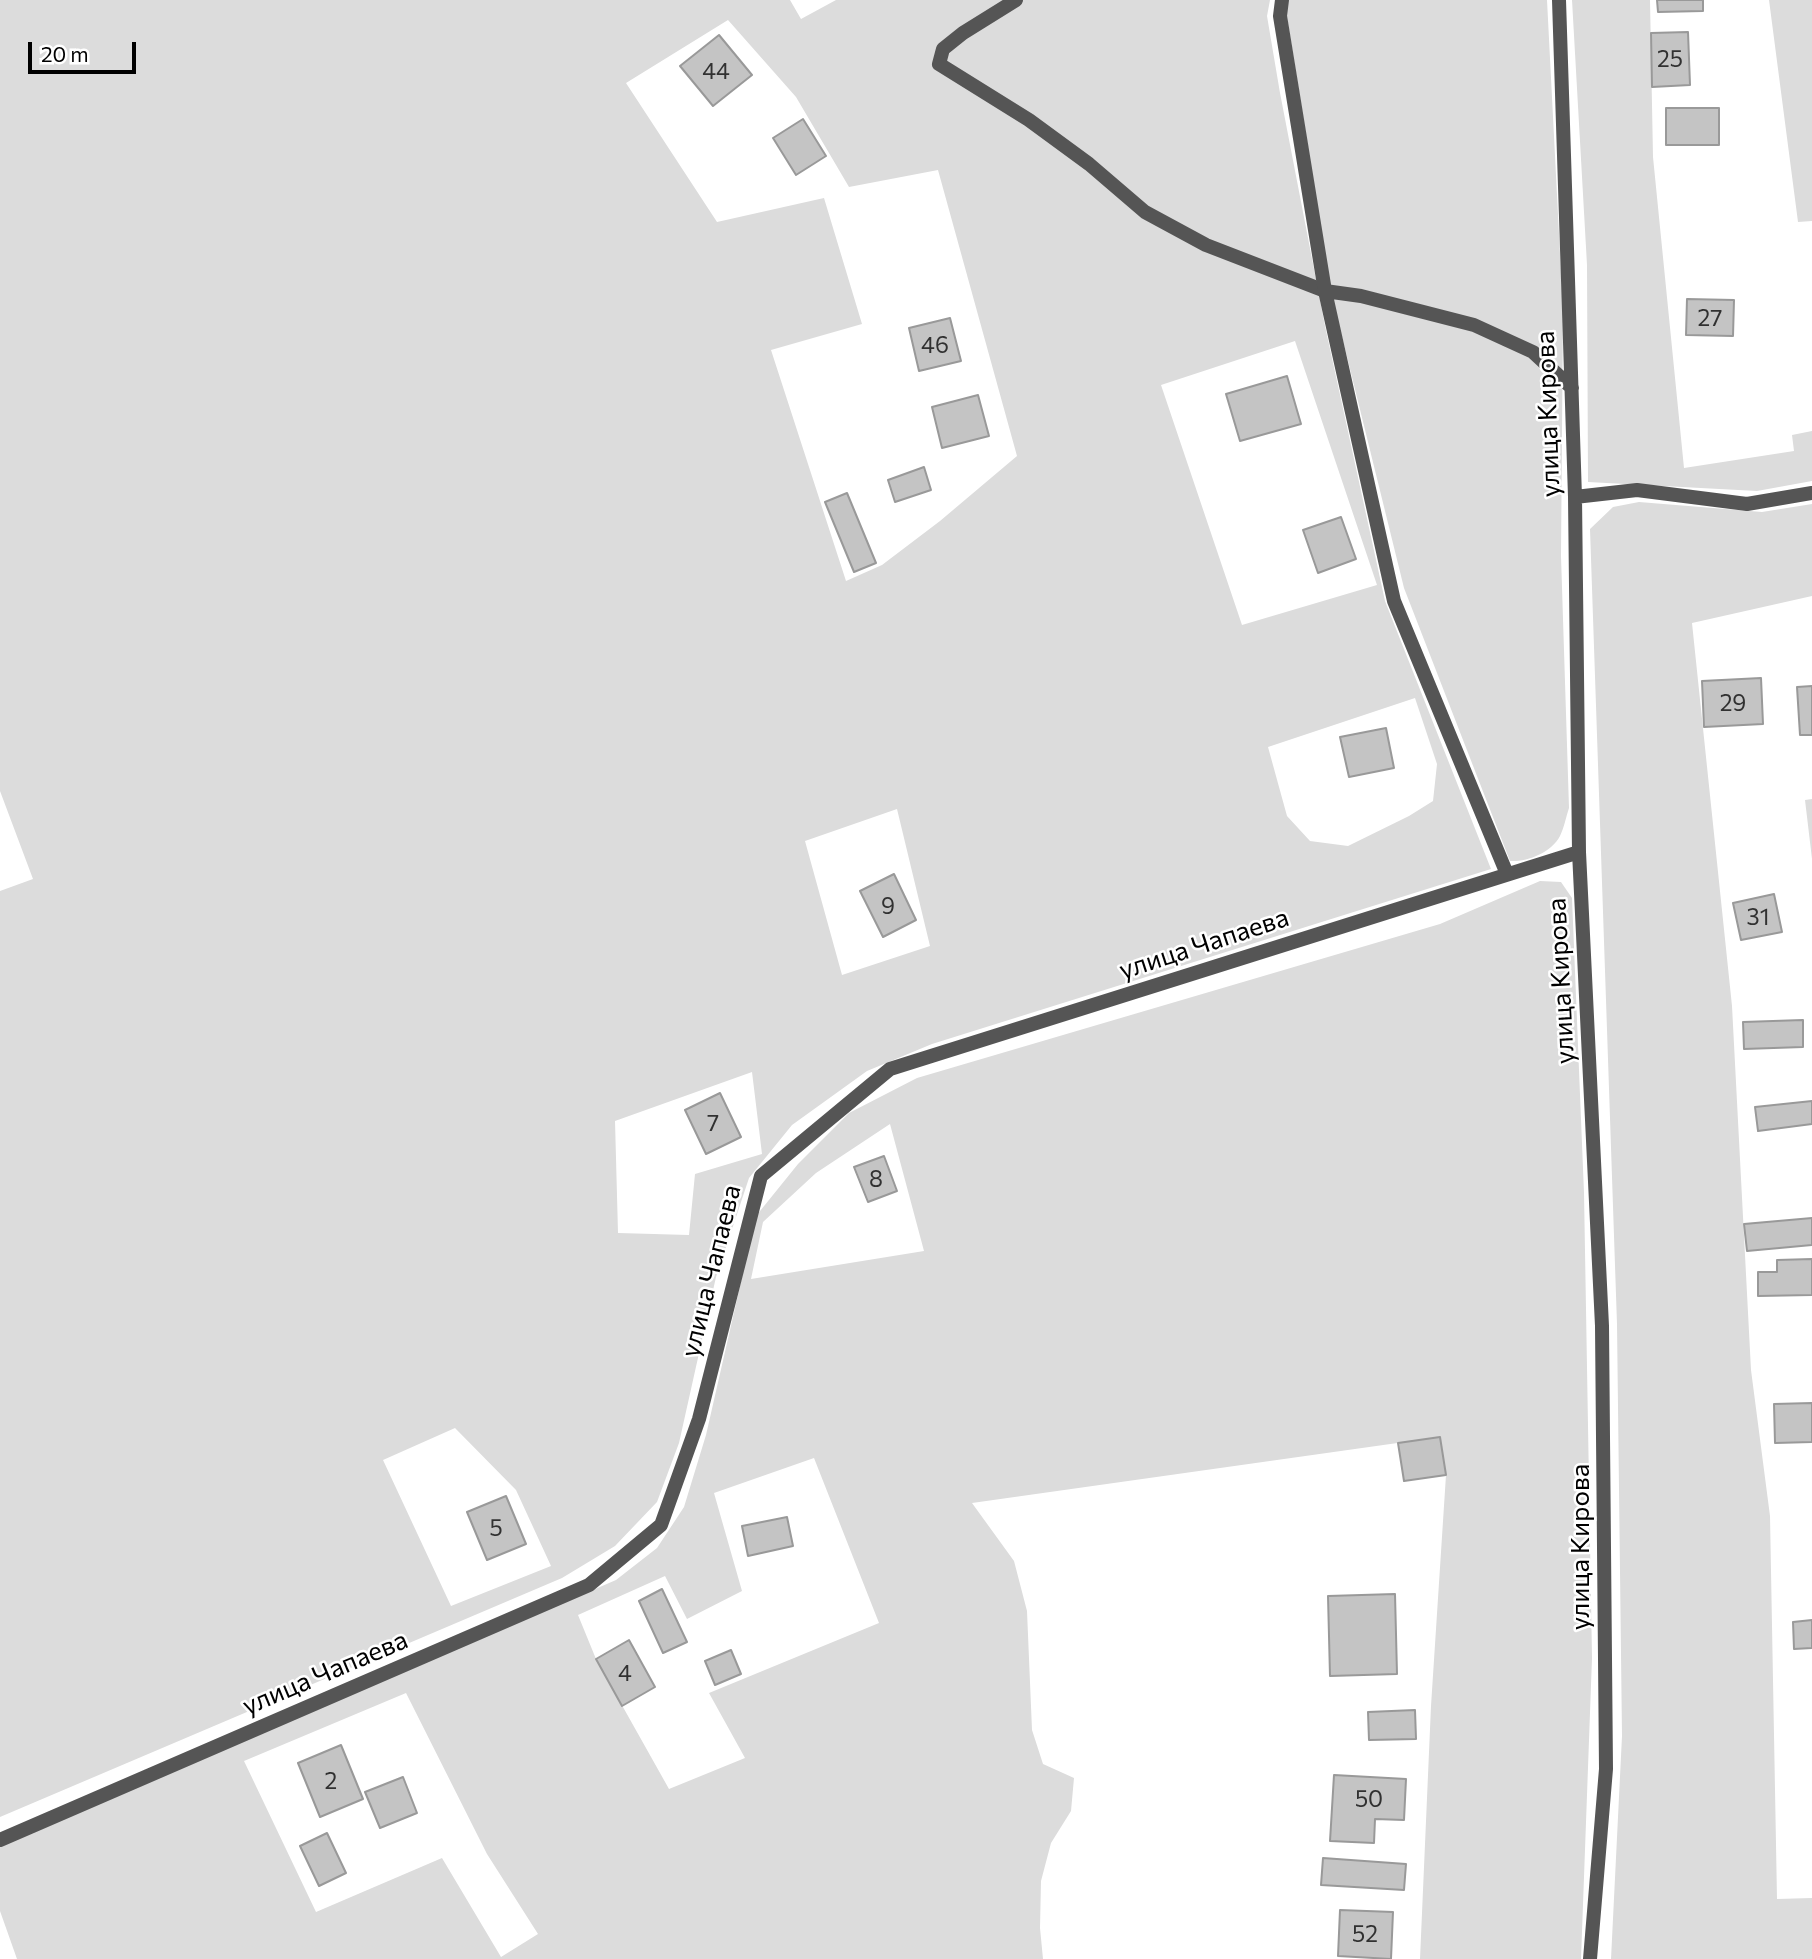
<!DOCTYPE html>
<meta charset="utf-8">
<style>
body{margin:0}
#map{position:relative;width:1812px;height:1959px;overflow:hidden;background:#fff;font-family:Commissioner,sans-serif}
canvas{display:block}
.scale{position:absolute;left:28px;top:42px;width:108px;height:32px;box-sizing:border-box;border:4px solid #000;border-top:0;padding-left:9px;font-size:21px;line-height:24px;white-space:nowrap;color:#000;-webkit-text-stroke:5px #fff;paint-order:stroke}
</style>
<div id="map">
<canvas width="1812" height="1959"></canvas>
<div class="scale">20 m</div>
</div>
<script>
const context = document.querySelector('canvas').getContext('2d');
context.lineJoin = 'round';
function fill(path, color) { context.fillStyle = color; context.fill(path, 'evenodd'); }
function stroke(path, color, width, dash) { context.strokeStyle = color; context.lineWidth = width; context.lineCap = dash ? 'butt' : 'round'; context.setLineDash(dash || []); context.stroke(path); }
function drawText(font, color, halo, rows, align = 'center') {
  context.font = font + ' Commissioner,sans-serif'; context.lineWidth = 5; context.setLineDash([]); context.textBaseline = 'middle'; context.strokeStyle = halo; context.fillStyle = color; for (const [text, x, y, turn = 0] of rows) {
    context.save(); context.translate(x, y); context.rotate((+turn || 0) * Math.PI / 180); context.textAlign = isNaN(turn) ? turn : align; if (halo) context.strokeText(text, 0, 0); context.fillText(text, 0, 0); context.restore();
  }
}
fill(new Path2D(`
 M0,0H790L801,19L836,0H1270L1267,16L1280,93L1325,326L1385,601L1491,869L932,1044L867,1071L792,1125L749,1178L716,1277L679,1443L657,1502L615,1546L562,1578L0,1817V891L33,879L0,791ZM728,20L796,97L849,187L938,170L1017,456L940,521L882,565L846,581L771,350L862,324L824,198L717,222L626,83ZM1295,341L1377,585L1242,625L1161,385ZM1415,698L1437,764L1433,801L1409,816L1348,846L1310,841L1287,816L1268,747ZM897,809L930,946L842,975L805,841ZM752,1072L762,1154L695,1174L689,1235L618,1233L615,1121ZM455,1428L516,1490L551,1566L451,1606L383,1460Z
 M1287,0H1547L1563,312L1561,556L1569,808C1566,817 1564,828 1560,836C1551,853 1527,862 1510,861L1404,588L1332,296L1286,10Z
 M1572,0H1650L1653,157L1684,468L1794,451L1792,435L1812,431V481L1757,491L1588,482L1587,265Z
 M1769,0H1812V221L1798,222Z
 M1639,502L1762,512L1812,504V596L1692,623L1732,1006L1751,1370L1770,1516L1777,1899L1812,1898V1959H1611L1622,1736L1617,1324L1590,529L1613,507Z
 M1812,799V859L1805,800Z
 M1540,881L1561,882L1572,898L1584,1193L1592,1658L1581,1959H1420L1431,1706L1446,1475L1440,1437L972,1503L1014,1561L1027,1611L1032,1730L1043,1764L1074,1778L1071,1811L1051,1843L1041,1881L1040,1928L1043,1959H17L0,1911V1846L616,1580L657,1548L684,1507L706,1435L756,1216L798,1164L849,1113L917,1078L1440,924ZM890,1124L924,1251L751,1279L763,1222L816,1173ZM814,1458L879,1623L709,1693L745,1758L669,1789L596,1659L578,1615L665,1576L687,1619L742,1591L714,1493ZM406,1693L487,1854L538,1934L501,1957L442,1858L316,1912L244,1761Z`), '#dcdcdc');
const building = new Path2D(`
 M1657,0H1703V11L1658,12Z
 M1688,32L1690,85L1652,87L1651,33Z
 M719,35L752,75L713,106L680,66Z
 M1666,108H1719V145H1666Z
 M803,119L826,156L796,175L773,138Z
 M1687,299L1734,300L1733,336L1686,335Z
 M950,318L961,361L919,371L909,328Z
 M1287,376L1301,424L1240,441L1226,394Z
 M978,395L989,436L942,448L932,407Z
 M924,467L931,490L895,502L888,480Z
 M847,493L876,563L854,572L825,502Z
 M1341,517L1356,559L1318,573L1303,530Z
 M1761,678L1763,724L1704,727L1702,681Z
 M1812,686V735H1800L1797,687Z
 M1386,728L1394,768L1349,777L1340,737Z
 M894,874L916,920L883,937L860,891Z
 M1774,894L1782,932L1741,940L1733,903Z
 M1803,1020V1047L1744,1049L1743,1022Z
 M720,1093L741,1137L706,1154L685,1110Z
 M1812,1101V1124L1758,1131L1755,1107Z
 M884,1156L897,1191L868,1202L854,1167Z
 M1812,1218V1245L1747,1251L1744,1224Z
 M1812,1259V1295L1758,1296V1272H1777V1260Z
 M1812,1403V1442L1775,1443L1774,1404Z
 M1440,1437L1446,1475L1404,1481L1398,1443Z
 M506,1496L526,1544L487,1560L467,1512Z
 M787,1517L793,1546L748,1556L742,1526Z
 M662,1589L687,1642L663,1653L639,1601Z
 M1395,1594L1397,1674L1330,1676L1328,1596Z
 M1812,1620V1648L1794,1649L1793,1622Z
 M629,1640L655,1687L622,1706L596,1659Z
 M731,1650L741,1674L715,1685L705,1661Z
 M1415,1710L1416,1739L1369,1740L1368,1712Z
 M341,1745L363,1799L320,1817L298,1763Z
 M1334,1775L1406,1779L1404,1820L1375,1819L1374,1843L1330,1841Z
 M403,1777L417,1813L380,1828L365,1792Z
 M327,1833L346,1873L319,1886L300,1846Z
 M1323,1858L1406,1864L1404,1890L1321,1885Z
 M1340,1910L1393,1912L1391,1959L1338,1956Z`);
fill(building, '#c4c4c4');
stroke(building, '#999', 2);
stroke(new Path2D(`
 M1016,0L963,33L943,49L939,64L1029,120L1089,164L1145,212L1206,245L1325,291`), '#555', 14);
stroke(new Path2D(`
 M1282,0L1280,16L1325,291L1394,601L1507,874
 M1559,0L1575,497L1579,852L1602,1326L1606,1769L1590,1959
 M1325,291L1361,296L1474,325L1533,352L1572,388
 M1575,497L1637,490L1747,504L1812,493
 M0,1840L589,1585L661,1525L699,1419L761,1176L890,1069L1579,852`), '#555', 14);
drawText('23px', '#313131', null, [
 ["25",1670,59],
 ["44",716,71],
 ["27",1710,318],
 ["46",935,345],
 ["29",1733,703],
 ["9",888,906],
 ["31",1758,917],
 ["7",713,1123],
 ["8",876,1179],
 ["5",496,1528],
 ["4",625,1673],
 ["2",331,1781],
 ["50",1369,1799],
 ["52",1365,1934]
]);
drawText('26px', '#000', '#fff', [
 ["улица Кирова",1548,414,-92],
 ["улица Чапаева",1204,944,-18],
 ["улица Кирова",1561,981,-93],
 ["улица Чапаева",711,1271,-76],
 ["улица Кирова",1580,1547,-90],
 ["улица Чапаева",325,1673,-23]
]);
</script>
